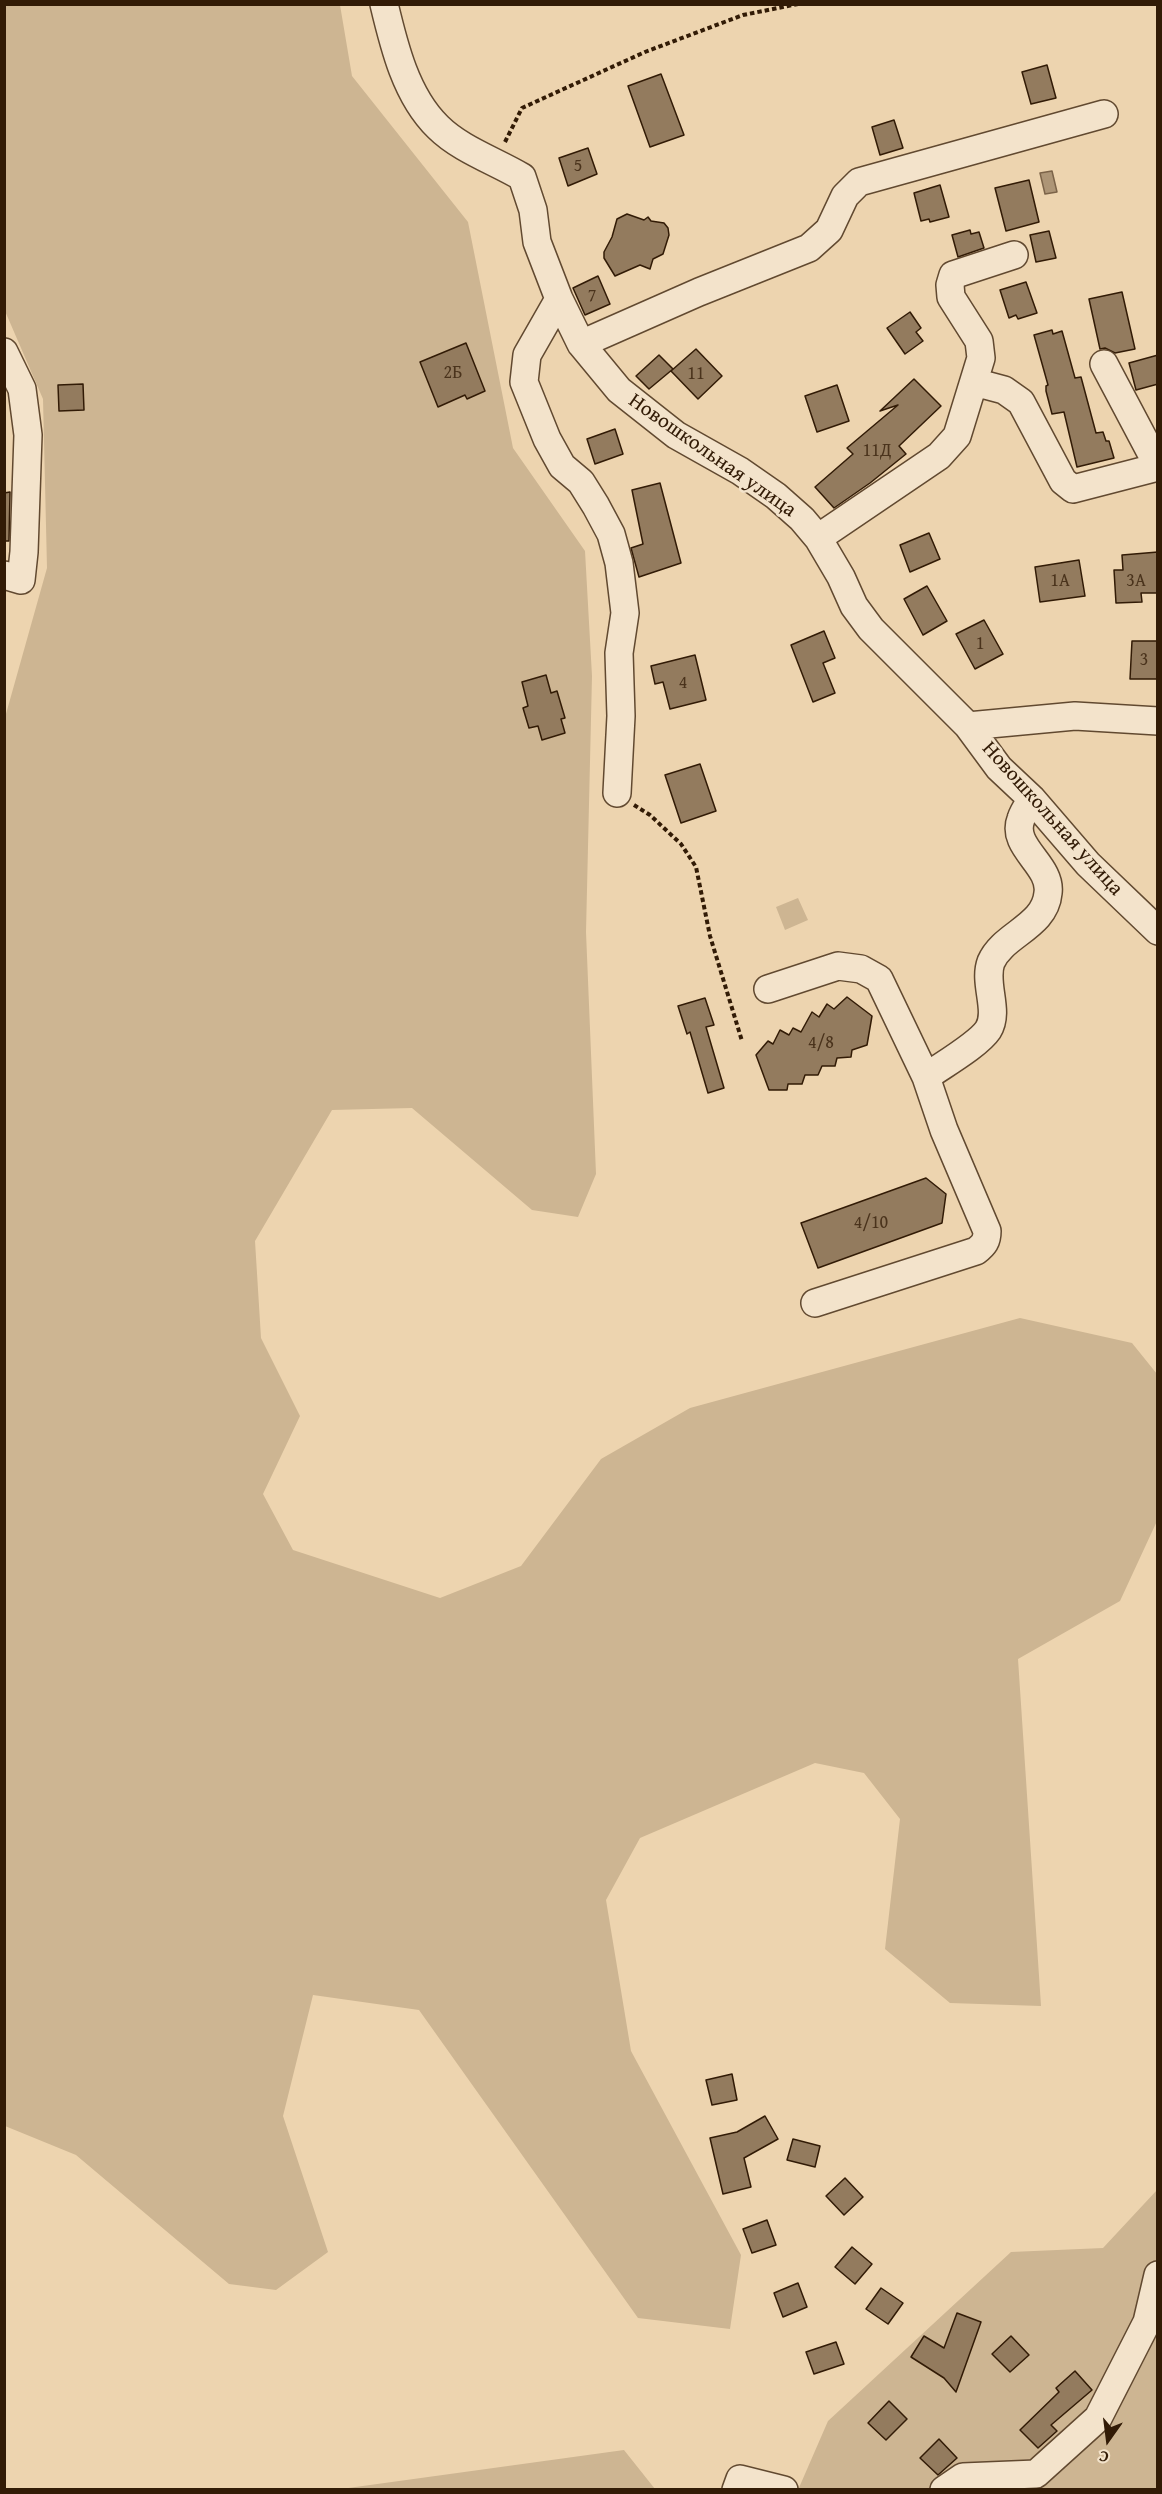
<!DOCTYPE html>
<meta charset="utf-8">
<style>
body{margin:0}
#map{position:relative;width:1162px;height:2494px;overflow:hidden;background:#edd4af;font-family:"Gentium Book Plus",serif}
canvas{display:block}
.frame{position:absolute;inset:0;border:6px solid #321b06;pointer-events:none}
.north{position:absolute;left:1078px;top:2410px;width:60px;height:60px;-webkit-text-stroke:4px #f3e3cb;paint-order:stroke;rotate:194deg;font-size:16px;font-weight:700;line-height:24px;text-align:center;color:#321b06}
.north::after{content:'';display:block;margin:auto;width:21px;height:27px;background:#321b06;clip-path:polygon(50% 0,100% 100%,50% 72%,0 100%)}
</style>
<div id="map">
<canvas width="1162" height="2494"></canvas>
<div class="frame"></div>
<div class="north">С</div>
</div>
<script>
const context = document.querySelector('canvas').getContext('2d');
context.lineJoin = 'round';
function fill(path, color) { context.fillStyle = color; context.fill(path, 'evenodd'); }
function stroke(path, color, width, dash) { context.strokeStyle = color; context.lineWidth = width; context.lineCap = dash ? 'butt' : 'round'; context.setLineDash(dash || []); context.stroke(path); }
function drawText(font, color, halo, rows, align = 'center') {
  context.font = font + ' "Gentium Book Plus",serif'; context.lineWidth = 5; context.setLineDash([]); context.textBaseline = 'middle'; context.strokeStyle = halo; context.fillStyle = color; for (const [text, x, y, turn = 0] of rows) {
    context.save(); context.translate(x, y); context.rotate((+turn || 0) * Math.PI / 180); context.textAlign = isNaN(turn) ? turn : align; if (halo) context.strokeText(text, 0, 0); context.fillText(text, 0, 0); context.restore();
  }
}
fill(new Path2D(`
 M4,5H340L352,76L468,222L513,448L585,551L592,676L586,932L596,1174L578,1217L532,1210L412,1108L332,1110L255,1241L261,1338L300,1416L263,1494L293,1550L440,1598L521,1566L601,1459L690,1408L1020,1318L1132,1343L1157,1374V1521L1120,1601L1018,1659L1041,2006L950,2003L885,1949L900,1819L864,1773L815,1763L640,1838L606,1900L631,2051L741,2255L730,2329L638,2318L419,2010L313,1995L283,2116L328,2252L276,2290L229,2284L76,2155L5,2126L4,721L47,568L43,399L5,311Z
 M798,898L808,920L785,930L776,907Z
 M1157,2190V2489L798,2490L828,2421L1011,2252L1103,2248Z
 M624,2450L655,2489H341Z`), '#cdb592');
const water = new Path2D(`
 M1052,171L1057,192L1045,194L1040,173Z`);
fill(water, '#ad9576');
stroke(water, '#7c6449', 1.5);
const building = new Path2D(`
 M1047,65L1056,98L1031,104L1022,72Z
 M661,74L684,135L650,147L628,86Z
 M894,120L903,148L880,155L872,127Z
 M588,148L597,174L568,186L559,158Z
 M1029,180L1039,222L1006,231L995,188Z
 M940,185L949,217L930,222L929,219L921,221L914,193Z
 M627,214L644,220L648,217L651,221L664,223L668,228L669,235L663,254L653,259L650,269L640,265L615,276L604,258V252L612,237L617,219Z
 M970,230L971,234L979,232L984,248L958,257L952,235Z
 M1049,231L1056,258L1036,262L1030,235Z
 M598,276L610,304L585,315L573,288Z
 M1026,282L1037,313L1018,319L1016,315L1009,318L1000,290Z
 M1122,292L1135,349L1115,353L1105,348L1100,349L1089,299Z
 M910,312L921,328L916,332L923,341L905,354L887,328Z
 M1052,330L1053,334L1062,331L1075,378L1081,377L1096,433L1103,432L1106,441H1109L1114,458L1077,467L1064,412L1052,414L1046,391V386L1048,385L1034,335Z
 M466,343L485,391L467,399L465,395L438,407L420,362Z
 M696,349L722,376L698,399L671,371Z
 M659,355L673,369L649,389L636,376Z
 M1158,355V384L1136,390L1129,363Z
 M914,379L941,406L899,446L906,454L870,483L834,508L815,487L853,454L847,448L898,405L880,411Z
 M83,384L84,410L59,411L58,385Z
 M837,385L849,421L817,432L805,396Z
 M615,429L623,454L595,464L587,439Z
 M660,483L681,563L639,577L631,548L643,544L632,490Z
 M10,492L9,541H4V493Z
 M929,533L940,559L910,572L900,545Z
 M1158,552V593H1141L1142,602L1116,603L1114,570H1123L1122,555Z
 M1079,560L1085,596L1040,602L1035,567Z
 M927,586L947,621L923,635L904,599Z
 M984,620L1003,654L975,669L956,634Z
 M824,631L835,658L823,663L835,693L813,702L791,645Z
 M1132,641H1158V679H1130Z
 M695,655L706,700L670,709L663,682L655,684L651,666Z
 M546,675L551,693L557,691L565,718L561,719L565,733L542,740L538,726L529,728L523,708L528,706L522,682Z
 M700,764L716,811L681,823L665,775Z
 M847,997L872,1016L867,1045L852,1050L851,1057L837,1058L835,1066H822L818,1075H805L802,1084H788L787,1090H769L756,1055L768,1041L773,1044L780,1030L789,1035L793,1028L801,1032L812,1012L819,1017L827,1004L834,1009Z
 M705,998L714,1025L706,1027L724,1088L708,1093L690,1032L687,1034L678,1006Z
 M926,1178L946,1194L942,1223L818,1268L801,1223Z
 M732,2074L737,2100L712,2105L706,2080Z
 M765,2116L778,2139L744,2158L751,2187L723,2194L710,2138L737,2132Z
 M793,2139L820,2146L815,2167L787,2160Z
 M845,2178L863,2197L844,2215L826,2196Z
 M767,2220L776,2245L752,2253L743,2229Z
 M852,2247L872,2264L855,2284L835,2267Z
 M798,2283L807,2307L783,2317L774,2293Z
 M881,2288L903,2303L888,2324L866,2309Z
 M957,2313L981,2322L956,2392L944,2378L911,2357L924,2336L944,2348Z
 M1011,2336L1029,2355L1010,2372L992,2354Z
 M836,2342L844,2364L814,2374L806,2352Z
 M1075,2371L1092,2390L1051,2425L1057,2431L1038,2448L1020,2430L1059,2392L1056,2388Z
 M889,2401L907,2419L886,2440L868,2423Z
 M939,2439L957,2458L938,2475L920,2458Z`);
fill(building, '#937b5e');
stroke(building, '#321b06', 1.5);
const minor = new Path2D(`
 M384,4C394,46 406,96 438,127C460,149 495,161 522,177L533,210L537,242L559,299L581,344L619,390L676,435L740,471L776,496L802,519L818,538L841,577L854,606L871,629L968,726L999,768L1032,799L1088,864L1158,931
 M559,299L527,355L524,382L547,439L562,466L581,482L596,506L611,534L619,563L625,613L619,653L621,716L617,793
 M581,344L699,292L809,248L829,230L845,196L859,182L1104,114
 M4,352L22,389L28,435L24,552L21,580L4,575
 M1104,364L1158,466
 M974,382L1004,390L1021,402L1063,481L1073,489L1158,467
 M818,538L939,456L957,436L981,358L979,341L951,297L950,285L953,275L1014,255
 M968,726L1075,716L1158,721
 M768,989L838,966L861,969L879,979L926,1077C941,1066 978,1045 988,1030C1000,1011 983,983 991,962C1003,934 1045,927 1048,893C1052,865 1010,847 1021,819C1023,812 1028,805 1032,799
 M815,1303L976,1251C984,1245 987,1241 987,1231L944,1130L926,1077
 M736,2490L740,2479L784,2490
 M944,2490L963,2477L1036,2474L1098,2418L1147,2322L1158,2275`);
stroke(minor, '#614930', 30);
stroke(new Path2D(`
 M505,142L522,108L546,97L645,52L743,15L798,4
 M634,805L650,815L681,844L696,867L710,936L742,1041`), '#321b06', 4, [4.5, 3]);
stroke(minor, '#f3e3cb', 27);
drawText('18px', '#4a331c', null, [
 ["5",578,166],
 ["7",592,296],
 ["2Б",453,373],
 ["11",696,374],
 ["11Д",877,451],
 ["1А",1060,581],
 ["3А",1136,581],
 ["1",980,644],
 ["3",1144,660],
 ["4",683,683],
 ["4/8",821,1043],
 ["4/10",871,1223]
]);
drawText('21px', '#321b06', '#f3e3cb', [
 ["Новошкольная улица",712,456,35],
 ["Новошкольная улица",1052,819,48]
]);
</script>
